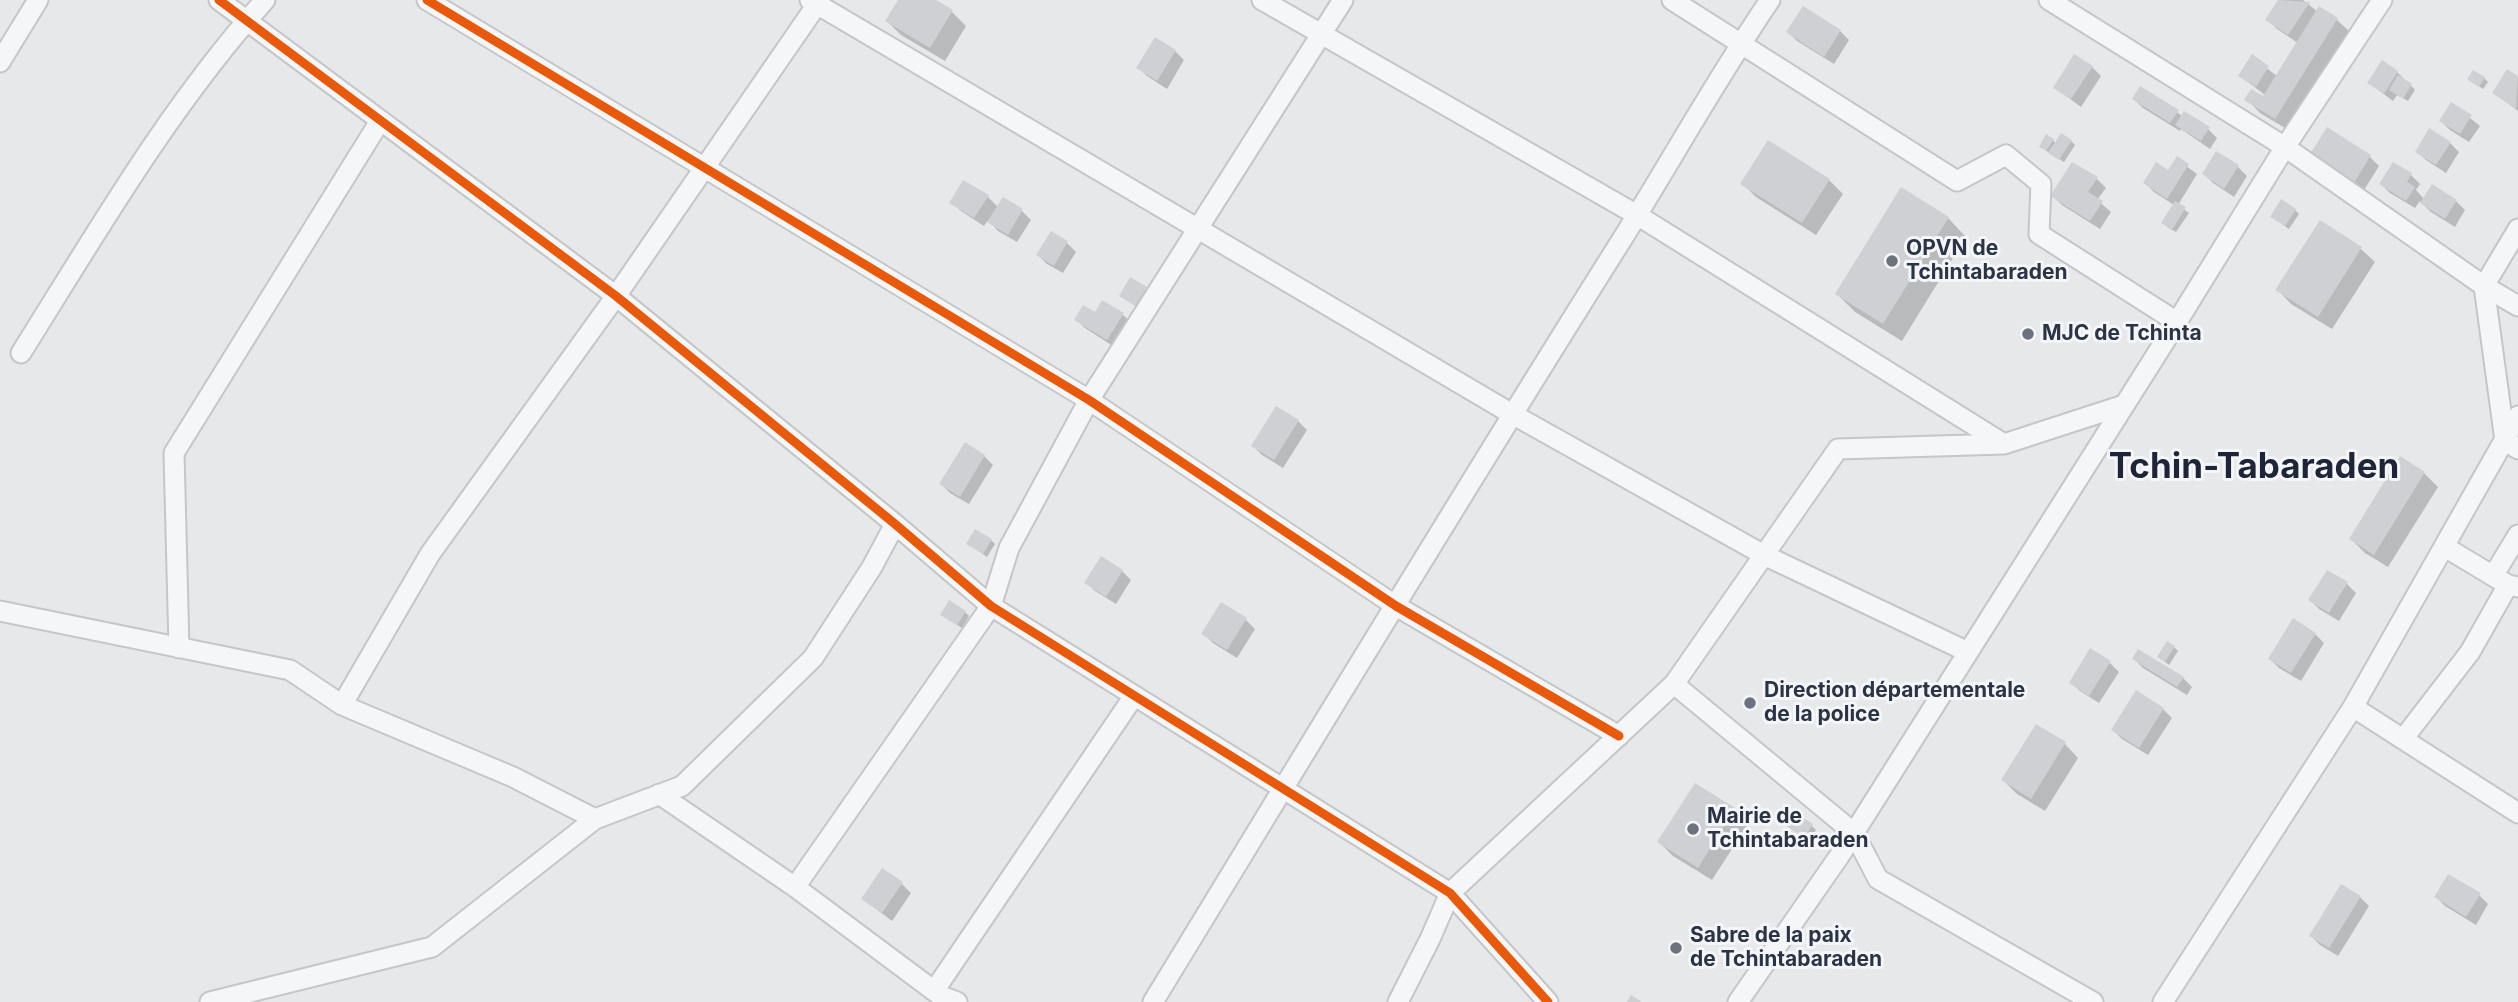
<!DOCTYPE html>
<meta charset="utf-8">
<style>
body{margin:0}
canvas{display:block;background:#e6e8ea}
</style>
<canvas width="2518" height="1002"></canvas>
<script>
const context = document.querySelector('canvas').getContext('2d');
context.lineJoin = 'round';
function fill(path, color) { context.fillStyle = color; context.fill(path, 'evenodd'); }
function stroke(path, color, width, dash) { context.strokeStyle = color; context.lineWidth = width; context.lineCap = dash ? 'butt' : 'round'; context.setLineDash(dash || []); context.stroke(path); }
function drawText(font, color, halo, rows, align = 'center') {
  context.font = font + ' Inter,sans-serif'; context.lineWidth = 6; context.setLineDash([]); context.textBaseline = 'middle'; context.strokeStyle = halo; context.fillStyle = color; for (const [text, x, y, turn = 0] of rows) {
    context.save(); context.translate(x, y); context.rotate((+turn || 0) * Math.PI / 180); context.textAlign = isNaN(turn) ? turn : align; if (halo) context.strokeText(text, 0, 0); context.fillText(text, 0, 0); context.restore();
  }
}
fill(new Path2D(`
 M900,0H933L952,12L966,26L945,61L901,35L887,21Z
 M2280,0H2303L2318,12L2320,8L2337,20L2351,33L2290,131L2260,113L2247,99L2263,98L2265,95L2240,76L2252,57L2277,76L2298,43L2277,29L2268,20Z
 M1840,31L1849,40L1834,64L1797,41L1788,32Z
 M1175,51L1184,60L1167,89L1147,76L1138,67Z
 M2092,67L2101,76L2081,107L2055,88Z
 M2397,72L2415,90L2408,101L2397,95L2393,101L2369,83Z
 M2508,72L2518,78V111L2494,93Z
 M2484,78L2488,82L2483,89L2474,83Z
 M2134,99L2177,112L2183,117L2208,129L2217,138L2210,149L2181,129L2180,131L2143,108Z
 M2452,104L2480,126L2469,142L2450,130L2441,121Z
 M2053,140L2056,144L2071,141L2075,145L2064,162L2045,150Z
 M2450,143L2459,152L2446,173L2426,160L2417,151Z
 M2217,153L2238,167L2247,176L2234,197L2213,183L2204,174Z
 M2370,157L2379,166L2364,190L2321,163Z
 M2177,159L2197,174L2178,205L2189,213L2176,232L2167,227L2174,205L2154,192L2145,183L2169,173Z
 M2411,175L2420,184L2416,190L2424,199L2433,186L2456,201L2465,210L2455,227L2431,212L2420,201L2415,208L2390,193L2381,184Z
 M2097,179L2106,188L2097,200L2111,212L2100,229L2062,205L2053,196Z
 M1829,180L1843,194L1816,235L1756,197L1743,184Z
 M988,197L998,207L1003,199L1022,211L1031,220L1017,242L998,231L988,220L984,226L961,211L952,202Z
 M2295,210L2299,214L2289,229L2272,217Z
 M1948,218L1966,237L1902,341L1855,312L1837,294Z
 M2320,223L2361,249L2375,262L2332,329L2291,304L2278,290Z
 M1052,233L1067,243L1076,252L1063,273L1047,264L1038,255Z
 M1131,279L1150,293L1140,309L1121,296Z
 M1096,314L1123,315L1132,323L1116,348L1085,328L1076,319Z
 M1298,421L1307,430L1283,468L1262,455L1253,446Z
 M984,456L993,465L969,504L950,493L941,484Z
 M2424,473L2438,487L2388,567L2365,553L2351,539Z
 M991,540L995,544L987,557L968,544Z
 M1122,571L1131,580L1116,604L1095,591L1086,582Z
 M2328,572L2347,584L2356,593L2339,621L2319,609L2310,600Z
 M965,612L969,616L962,628L946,618Z
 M1246,620L1255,629L1237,658L1213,643L1204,634Z
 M2315,634L2324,643L2301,681L2279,668L2270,659Z
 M2174,647L2178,651L2169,665L2159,657Z
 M2134,659L2183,678L2192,687L2187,695L2143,668Z
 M2110,663L2119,672L2099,703L2080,691L2071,682Z
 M2163,709L2172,718L2148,755L2122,739L2113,730Z
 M2065,744L2078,758L2045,811L2017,794L2003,780Z
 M1695,785L1734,810L1748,824L1712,880L1673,856L1659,842Z
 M1812,826L1816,830L1809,840L1793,830Z
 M902,884L911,893L892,921L863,899Z
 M2479,895L2488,904L2476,925L2445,906L2436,897Z
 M2360,897L2369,906L2338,956L2320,945L2311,936Z`), '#0003');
fill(new Path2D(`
 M898,0H936L953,10L930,48L885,21Z
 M2278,0L2310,2L2288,35L2265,20Z
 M1803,6L1841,30L1824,57L1786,32Z
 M2319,6L2338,18L2275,119L2244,100L2251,89L2263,96Z
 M1155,37L1176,50L1157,81L1136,68Z
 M2074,54L2093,66L2071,99L2053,88Z
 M2252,54L2269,66L2256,87L2238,76Z
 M2382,60L2398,71L2384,94L2367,83Z
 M2507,69L2518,76L2516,109L2492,93Z
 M2473,70L2485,77L2479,87L2467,79Z
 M2398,75L2412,84L2403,99L2389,90Z
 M2140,86L2179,110L2170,123L2132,99Z
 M2451,102L2472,115L2460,134L2439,121Z
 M2184,111L2210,127L2201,141L2175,125Z
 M2327,127L2371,155L2354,183L2310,154Z
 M2429,128L2451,142L2436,165L2415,152Z
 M2061,133L2072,140L2059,160L2048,153Z
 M2046,134L2054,139L2046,151L2039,147Z
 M1768,140L1830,179L1802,223L1740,184Z
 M2216,151L2239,165L2224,189L2202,174Z
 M2177,156L2189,164L2167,199L2143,183L2156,162L2168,170Z
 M2072,162L2098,177L2088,192L2103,201L2090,221L2050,196Z
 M2393,162L2412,173L2407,182L2415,187L2406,201L2379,184Z
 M963,180L989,195L974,218L949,203Z
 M2432,184L2457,200L2445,219L2420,203Z
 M1901,187L1949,217L1883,324L1835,294Z
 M1003,197L1023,209L1008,235L987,222Z
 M2281,199L2296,209L2285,226L2270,217Z
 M2175,201L2186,207L2172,230L2161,223Z
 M2320,220L2362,247L2318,317L2275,290Z
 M1051,231L1068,241L1054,266L1036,255Z
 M1130,277L1147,287L1135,306L1119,296Z
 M1102,300L1124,313L1107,340L1074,320L1083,305L1095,312Z
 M1276,406L1299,420L1274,460L1251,446Z
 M965,442L985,455L960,497L939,484Z
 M2400,456L2425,472L2374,555L2349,539Z
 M975,529L992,539L983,554L966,544Z
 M1101,556L1123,570L1106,597L1084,583Z
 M2327,570L2348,582L2329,613L2308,600Z
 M949,600L966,611L957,625L940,615Z
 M1221,602L1247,618L1227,650L1201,634Z
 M2293,618L2316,633L2291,673L2268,659Z
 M2167,641L2175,646L2165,662L2157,657Z
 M2090,648L2111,661L2089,696L2069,683Z
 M2138,649L2184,677L2177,687L2132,659Z
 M2136,690L2164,708L2139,748L2111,730Z
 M2036,724L2066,742L2031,799L2001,780Z
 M1695,783L1735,808L1698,868L1657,842Z
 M1795,813L1813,824L1804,838L1786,826Z
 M882,868L903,882L882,913L861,899Z
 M2448,874L2481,893L2466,917L2434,897Z
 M2341,884L2361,896L2329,948L2309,936Z
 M1631,995L1642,1002H1627Z`), '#ced0d3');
const minor = new Path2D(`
 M219,0L616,296L895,524L991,606L1450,893L1548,1002
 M427,0L1089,400L1396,606L1619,736
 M810,0L1512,414L1764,555L1968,652
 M1262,0L1637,215L2004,444
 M1672,0L1957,181L2006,155L2041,184L2039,234L2177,322
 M2049,0L2285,147L2484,286L2518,306
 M0,62L38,0
 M2518,229L2484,286L2505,441L2518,449
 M21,353C97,232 169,107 265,0
 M2445,547L2508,585L2518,587
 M2493,576L2518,535
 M0,611L290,670L342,705L513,777L595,819
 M179,648L174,453L380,121
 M1674,684L1854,833L1878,879L2093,1002
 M342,705L430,554L616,296L820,0
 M2353,707L2518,813
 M2403,739L2470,652L2508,585
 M659,794L795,887L941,996L957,1002
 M795,887L991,606L1009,548L1089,400L1343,0
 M934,991L1134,696
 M210,1002L432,947L595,819L682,786L813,658L872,567L895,524
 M1153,1002C1308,748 1462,493 1621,241C1671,161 1717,78 1770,0
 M1398,1002L1430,939L1450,893L1674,684L1838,449L2004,444L2124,405
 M1738,1002L1840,855L2177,322L2285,147L2382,0
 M2163,1002L2353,707L2518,416`);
stroke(minor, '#c4c6c8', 23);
stroke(minor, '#f5f6f7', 19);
stroke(new Path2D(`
 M219,0L616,296L895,524L991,606L1450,893L1548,1002
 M427,0L1089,400L1396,606L1619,736`), '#e8590c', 9);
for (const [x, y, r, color] of [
 [1892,261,7,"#6c737f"],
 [2028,334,7,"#6c737f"],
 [1750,703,7,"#6c737f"],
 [1693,829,7,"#6c737f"],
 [1676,948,7,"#6c737f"]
]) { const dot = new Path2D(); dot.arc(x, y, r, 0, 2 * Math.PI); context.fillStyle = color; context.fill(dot); stroke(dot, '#f4f6f9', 2.5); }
drawText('bold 21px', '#2b3445', '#f4f6f9', [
 ["OPVN de",1906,249],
 ["Tchintabaraden",1906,273],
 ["MJC de Tchinta",2042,334],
 ["Direction départementale",1764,691],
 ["de la police",1764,715],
 ["Mairie de",1707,817],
 ["Tchintabaraden",1707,841],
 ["Sabre de la paix",1690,936],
 ["de Tchintabaraden",1690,960]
], 'left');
drawText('bold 35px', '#1d2536', '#f4f6f9', [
 ["Tchin-Tabaraden",2254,467]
]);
</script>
